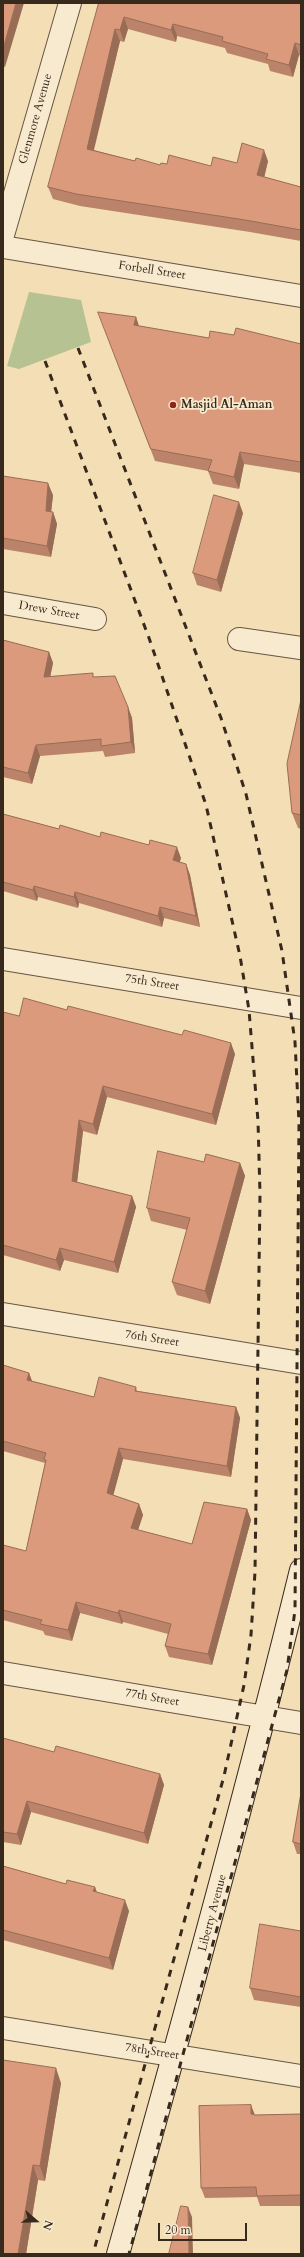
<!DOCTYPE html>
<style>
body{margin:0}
#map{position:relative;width:304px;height:2257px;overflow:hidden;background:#f3deb5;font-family:Cardo,serif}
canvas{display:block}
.frame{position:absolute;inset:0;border:4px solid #38291d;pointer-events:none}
.north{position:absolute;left:16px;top:2201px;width:40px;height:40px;-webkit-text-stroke:3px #f7eacf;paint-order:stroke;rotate:110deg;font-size:11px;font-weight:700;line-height:16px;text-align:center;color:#38291d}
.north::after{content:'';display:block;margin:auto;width:14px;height:18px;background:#38291d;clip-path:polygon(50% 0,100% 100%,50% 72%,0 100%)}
.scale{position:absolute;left:158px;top:2223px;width:89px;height:18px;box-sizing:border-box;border:2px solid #38291d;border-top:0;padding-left:5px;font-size:12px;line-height:14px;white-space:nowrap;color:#38291d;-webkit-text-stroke:3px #f7eacf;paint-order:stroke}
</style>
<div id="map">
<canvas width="304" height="2257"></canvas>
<div class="frame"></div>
<div class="north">N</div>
<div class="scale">20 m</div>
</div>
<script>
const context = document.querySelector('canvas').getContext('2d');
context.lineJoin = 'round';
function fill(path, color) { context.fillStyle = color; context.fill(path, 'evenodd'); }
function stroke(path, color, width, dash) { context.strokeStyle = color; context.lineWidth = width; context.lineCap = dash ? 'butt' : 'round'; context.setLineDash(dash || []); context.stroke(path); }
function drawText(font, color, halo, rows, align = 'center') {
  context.font = font + ' Cardo,serif'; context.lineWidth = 3.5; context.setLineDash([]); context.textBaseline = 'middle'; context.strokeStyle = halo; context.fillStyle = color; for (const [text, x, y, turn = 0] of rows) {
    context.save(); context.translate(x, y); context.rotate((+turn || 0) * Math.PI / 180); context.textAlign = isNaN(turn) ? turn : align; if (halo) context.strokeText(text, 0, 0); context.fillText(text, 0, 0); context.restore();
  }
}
fill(new Path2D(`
 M29,292L81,300L91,342L19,369L7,366Z`), '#b6c291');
const street = new Path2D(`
 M3,235L70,3
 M3,247L301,296
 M3,603L95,619
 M239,639L301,648
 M3,959L301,1008
 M3,1314L301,1363
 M3,1673L301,1723
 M3,2028L301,2076`);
const secondary = new Path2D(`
 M118,2254C182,2027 245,1799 301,1570`);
stroke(street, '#675643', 24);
stroke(secondary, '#38291d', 24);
stroke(street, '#f7eacf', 22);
stroke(secondary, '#f7eacf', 22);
stroke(new Path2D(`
 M78,348L221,718L246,794L282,951L295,1042L299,1123L295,1610L287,1670L129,2254
 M45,361L149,638L206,805L240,956L249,1010L258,1121L260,1194L255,1572L251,1635L244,1685L224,1776L93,2254`), '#38291d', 3, [7, 7]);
fill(new Path2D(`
 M3,3L5,67H3Z
 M99,3H301V56L299,55L293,77L270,71L268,64L227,53L225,48L177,36L176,42L128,29L124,42L120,41L94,150L135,161L160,165L211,166L237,163L268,161L264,177L301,187V241L250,232L80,206L53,199L48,187Z
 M136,317L139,326L209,338L234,335L301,344V473L244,464L239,489L213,484L208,471L155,461L103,324Z
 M3,476L53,495L51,512H53L57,524L51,557L3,549Z
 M243,513L221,592L197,585L193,573Z
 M3,640L49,652L53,663L50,676L95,677L128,707L132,718L135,753L105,757L103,751L40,756L32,784L3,777Z
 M301,700V829L298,828L292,813Z
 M3,814L59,829L181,858L179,862L186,864L190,875L200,927L164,918L162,927L79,903L78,908L38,897L37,901L3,891Z
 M67,1010L235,1054L216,1125L107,1097L97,1135L83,1131L77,1182L132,1196L136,1207L118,1273L64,1260L60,1271L3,1255V1012L19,1016Z
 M204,1162L240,1163L245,1176L210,1304L177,1295L172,1282L187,1230L151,1221L147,1208Z
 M3,1365L29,1373L32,1381L94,1397L136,1387L137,1391L236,1407L240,1418L231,1477L123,1459L113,1495L139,1504L143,1515L138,1530L192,1544L247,1509L251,1520L212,1665L169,1657L165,1646L168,1634L123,1622L122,1624L80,1613L72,1641L45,1635L43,1631L3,1620V1545L26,1551L45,1463L3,1451Z
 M3,1738L54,1752L160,1774L164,1785L148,1844L31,1812L21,1845L3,1842Z
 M301,1793V1854H297L293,1842Z
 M3,1866L66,1884L95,1887L96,1892L129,1911L113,1970L3,1940Z
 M301,1931V2007L254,2000L250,1988Z
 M3,2060L61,2083L45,2181L38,2180L26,2254Z
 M301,2114V2206H260L257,2197L205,2198L201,2188L254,2115Z`), '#bb846a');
fill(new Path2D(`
 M16,3H24L5,67L3,61V49Z
 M124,17L128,29L124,42L120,30Z
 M173,24L177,36L176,42L171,30Z
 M115,29L120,41L91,161L87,149Z
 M295,43L299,55L293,77L289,65Z
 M264,150L268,161L262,187L257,175Z
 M136,317L140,330L134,325Z
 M240,452L244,464L239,489L234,477Z
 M48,483L53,495L50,522L46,511Z
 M239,502L243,513L221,592L217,580Z
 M53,512L57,524L51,557L47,546Z
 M49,652L53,663L48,688L44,677Z
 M128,707L132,718L135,753L131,742Z
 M36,745L40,756L32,784L28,773Z
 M177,847L181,858L177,872L173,860Z
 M186,864L190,875L200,927L196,916Z
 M34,886L38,897L37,901L33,890Z
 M75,892L79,903L78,908L74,897Z
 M160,907L164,918L162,927L158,916Z
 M231,1043L235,1054L216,1125L212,1114Z
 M103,1086L107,1097L97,1135L93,1124Z
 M79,1120L83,1131L76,1192L72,1181Z
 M240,1163L245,1176L210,1304L205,1291Z
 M132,1196L136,1207L118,1273L114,1262Z
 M60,1248L64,1260L60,1271L56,1260Z
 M29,1373L33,1384L27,1380Z
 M236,1407L240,1418L231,1477L227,1466Z
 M119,1448L123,1459L111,1504L107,1493Z
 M139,1504L143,1515L135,1539L131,1528Z
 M247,1509L251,1520L212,1665L208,1654Z
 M76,1602L80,1613L72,1641L68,1630Z
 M119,1610L123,1622L122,1624L118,1613Z
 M160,1774L164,1785L148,1844L144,1833Z
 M27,1801L31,1812L21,1845L17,1834Z
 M95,1887L99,1898L93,1891Z
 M125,1900L129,1911L113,1970L109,1958Z
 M56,2068L61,2083L45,2181L40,2166Z
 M251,2105L255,2115L251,2114Z
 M33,2165L38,2180L26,2254H18Z
 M188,2207L192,2217L193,2254H189Z`), '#996c56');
const building = new Path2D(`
 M3,3H16L3,49Z
 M99,3H301V45L295,43L289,65L266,59L268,54L222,41L223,37L173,24L171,30L124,17L120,30L115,29L87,149L135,161L136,158L160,165L161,163L167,164L169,155L211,166L213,157L237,163L242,143L264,150L257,175L301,187V230L245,220L76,194L48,187Z
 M98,312L136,317L134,325L209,338L210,331L234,335L236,328L301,344V462L240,452L234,477L208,471L212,460L151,449Z
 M3,476L48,483L46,511L53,512L47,546L3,538Z
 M214,495L239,502L217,580L193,573Z
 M3,640L49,652L44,677L93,673V677L115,676L128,707L131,742L101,746V739L36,745L28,773L3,767Z
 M301,700V815L292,813L287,764Z
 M3,814L59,829L60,825L100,837L101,832L149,845L150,840L177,847L173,860L186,864L196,916L160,907L158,916L75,892L74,897L34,886L33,890L3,882Z
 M24,998L67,1010L68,1006L182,1035L184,1030L231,1043L212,1114L103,1086L93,1124L79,1120L72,1181L132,1196L114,1262L60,1248L56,1260L3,1245V1012L19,1016Z
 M158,1151L204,1162L206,1154L240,1163L205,1291L172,1282L190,1218L147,1208Z
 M3,1365L29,1373L27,1380L94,1397L99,1377L136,1387L135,1391L236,1407L227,1466L119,1448L107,1493L139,1504L131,1528L192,1544L204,1502L247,1509L208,1654L165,1646L171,1624L119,1610L118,1613L76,1602L68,1630L40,1624L42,1620L3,1610V1545L26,1551L46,1460L44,1459L46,1453L3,1441Z
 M3,1738L54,1752L56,1746L160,1774L144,1833L27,1801L17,1834L3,1832Z
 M301,1793V1844L293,1842Z
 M3,1866L66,1884L67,1880L95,1887L93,1891L125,1900L109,1958L3,1930Z
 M260,1924L301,1931V1997L250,1988Z
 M3,2060L56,2068L40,2166L33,2165L18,2254H3Z
 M251,2105V2114L255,2115L301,2114V2195L257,2196L256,2187L201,2188L199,2106Z
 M181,2206L188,2207L189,2254H169Z`);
fill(building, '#da9a7b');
stroke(building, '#996c56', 1);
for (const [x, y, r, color] of [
 [173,405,4,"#8f2418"]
]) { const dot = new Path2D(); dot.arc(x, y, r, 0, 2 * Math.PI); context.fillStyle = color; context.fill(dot); stroke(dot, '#f7eacf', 1.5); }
drawText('12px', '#38291d', '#f7eacf', [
 ["Glenmore Avenue",36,119,-74],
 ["Forbell Street",152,271,9],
 ["Drew Street",49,611,10],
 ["75th Street",152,983,9],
 ["76th Street",152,1339,9],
 ["77th Street",152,1698,10],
 ["Liberty Avenue",213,1913,-75],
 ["78th Street",152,2052,9]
]);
drawText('bold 12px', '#38291d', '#f7eacf', [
 ["Masjid Al-Aman",181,405]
], 'left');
</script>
